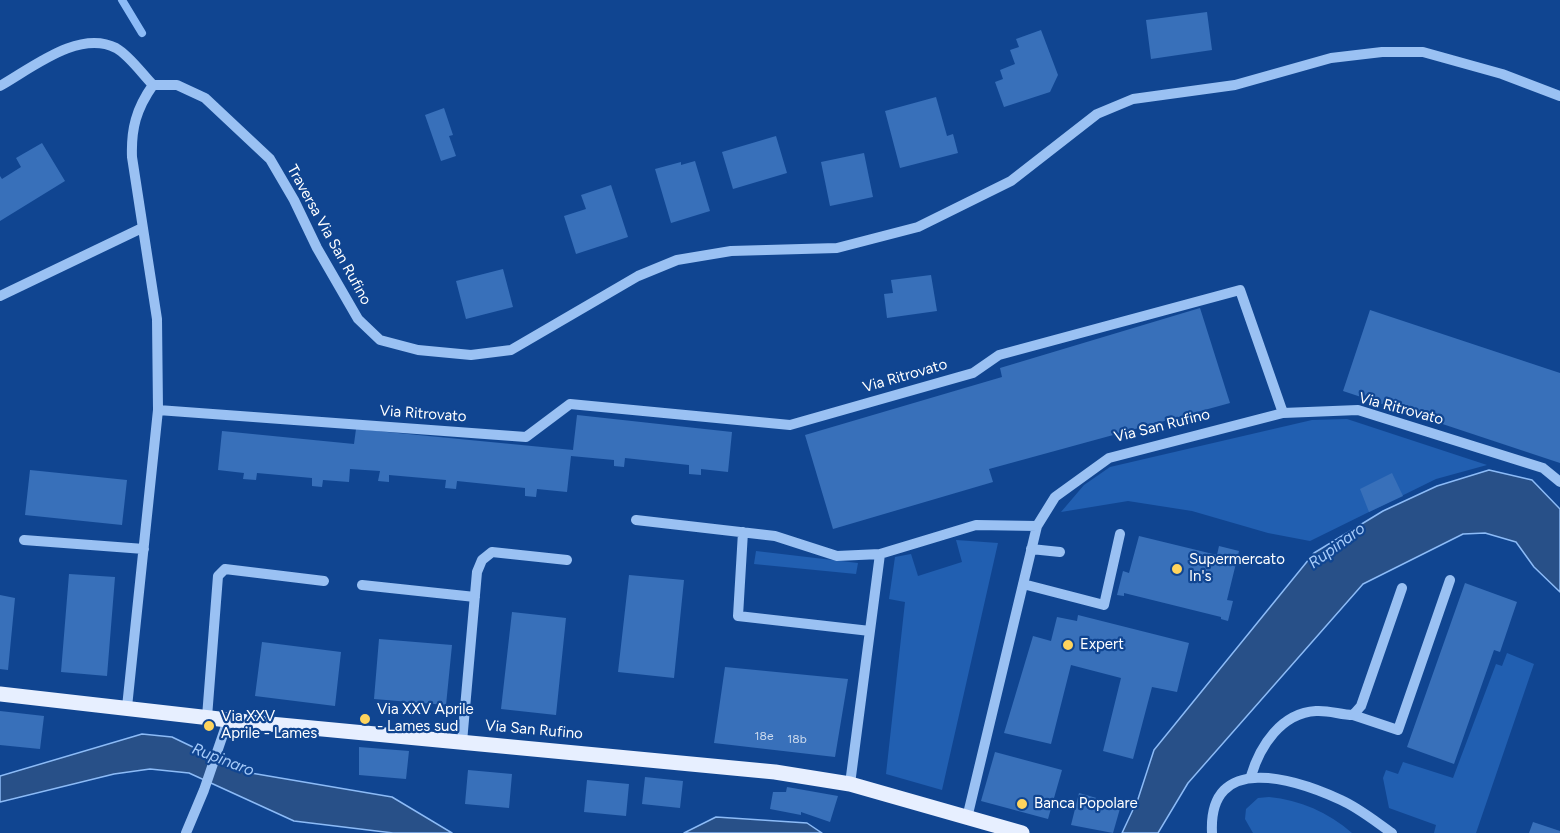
<!DOCTYPE html>
<style>
body{margin:0}
canvas{display:block;background:#104591}
</style>
<canvas width="1560" height="833"></canvas>
<script>
const context = document.querySelector('canvas').getContext('2d');
context.lineJoin = 'round';
function fill(path, color) { context.fillStyle = color; context.fill(path, 'evenodd'); }
function stroke(path, color, width, dash) { context.strokeStyle = color; context.lineWidth = width; context.lineCap = dash ? 'butt' : 'round'; context.setLineDash(dash || []); context.stroke(path); }
function drawText(font, color, halo, rows, align = 'center') {
  context.font = font + ' Figtree,sans-serif'; context.lineWidth = 4.5; context.setLineDash([]); context.textBaseline = 'middle'; context.strokeStyle = halo; context.fillStyle = color; for (const [text, x, y, turn = 0] of rows) {
    context.save(); context.translate(x, y); context.rotate((+turn || 0) * Math.PI / 180); context.textAlign = isNaN(turn) ? turn : align; if (halo) context.strokeText(text, 0, 0); context.fillText(text, 0, 0); context.restore();
  }
}
fill(new Path2D(`
 M1347,419L1487,465L1436,479L1310,541L1268,533L1192,511L1128,501L1061,512L1084,485L1110,467L1312,420Z
 M956,540L998,543L942,790L886,774L905,602L889,599L895,557L911,554L918,576L962,562Z
 M756,551L858,563L856,574L754,564Z
 M1507,653L1534,664L1476,833H1434L1436,825L1389,808L1383,778L1386,770L1398,774L1403,762L1453,778L1496,664L1502,666Z
 M1269,797C1300,800 1328,812 1352,833H1253L1245,819L1246,809L1258,798Z`), '#215fb1');
const water = new Path2D(`
 M1489,470L1532,480L1560,509V592L1534,567L1516,542L1485,533L1463,534L1363,584L1188,783L1158,833H1122L1138,799L1154,750L1314,553L1383,511L1437,486Z
 M142,734L172,737L245,772L392,797L452,833H393L294,821L189,773L150,769L114,774L0,802V776Z
 M716,817L807,823L822,833H684Z`);
fill(water, '#285088');
stroke(water, '#8cbbf7', 1.5);
stroke(new Path2D(`
 M122,0L142,33`), '#8cbbf7', 8);
fill(new Path2D(`
 M1207,12L1212,50L1151,59L1146,20Z
 M1041,30L1058,75L1050,92L1004,107L995,82L1003,79L1000,70L1015,64L1010,50L1019,47L1016,39Z
 M936,97L947,136L953,134L958,153L900,168L885,111Z
 M444,108L453,135L449,136L456,156L441,161L425,115Z
 M776,136L787,173L733,189L722,152Z
 M42,143L65,181L0,221V176L2,179L21,167L16,158Z
 M864,153L873,197L830,206L821,162Z
 M695,161L710,211L671,223L655,169L681,162V165Z
 M611,185L628,237L576,254L564,216L586,209L581,195Z
 M503,269L513,307L466,319L456,281Z
 M931,275L937,311L887,318L884,294L893,293L891,280Z
 M1200,308L1230,403L989,469L993,482L833,529L805,435L1002,377L1000,368Z
 M1370,310L1560,373V463L1343,391Z
 M577,415L732,432L728,472L701,469V475L689,474V465L625,458L624,467L614,466V460L571,456L567,492L537,489L536,497L525,496V488L457,481L456,489L445,488L446,480L389,475V482L378,481L380,471L350,469L349,482L323,480L322,487L312,486V478L257,473L256,480L243,479L244,473L218,470L222,431L354,444L356,429L573,450Z
 M30,470L127,480L122,525L25,515Z
 M1392,473L1403,496L1369,512L1360,489Z
 M1139,536L1217,555L1219,546L1239,551L1227,600L1233,601L1228,621L1221,619V617L1124,593V596L1117,595L1123,571L1129,573Z
 M69,574L115,577L107,676L61,672Z
 M629,575L684,580L674,678L618,672Z
 M1465,583L1517,602L1500,652L1494,650L1454,764L1407,747Z
 M0,595L15,598L8,670L0,669Z
 M512,612L566,618L556,715L501,709Z
 M1078,615L1189,643L1177,692L1152,687L1133,759L1103,751L1121,678L1071,665L1051,744L1004,733L1033,636L1051,641L1057,617L1077,621Z
 M379,639L452,645L446,705L374,699Z
 M262,642L341,652L335,706L255,696Z
 M725,667L848,679L835,757L714,743Z
 M0,711L44,716L40,749L0,745Z
 M359,747L409,751L406,779L359,775Z
 M995,752L1062,770L1048,819L981,801Z
 M468,770L512,774L509,808L465,804Z
 M645,777L683,781L680,808L642,804Z
 M587,780L629,784L626,816L584,812Z
 M787,787L838,796L830,822L801,812V815L770,809L773,792H786Z
 M1079,793L1121,805L1113,833L1071,825Z
 M1533,822L1560,831V833H1529Z`), '#3870ba');
stroke(new Path2D(`
 M0,86C32,68 79,29 116,48C130,56 142,74 153,85
 M0,296L142,228
 M158,410L526,437L570,404L790,425L973,373L999,355L1240,290L1283,413L1358,410L1543,468L1560,482
 M636,520L775,536L837,556L880,554L976,525L1037,526L1055,497L1109,458L1283,413
 M743,532L738,616L870,631
 M24,540L144,549
 M1031,549L1060,552
 M1023,584L1104,605L1120,534
 M362,585L475,597
 M127,707L158,410L157,319L132,157C131,129 136,109 153,85H177L205,98L270,159L294,200L317,248L358,319L380,340L418,350L471,355L511,350L638,276L677,260L731,251L837,248L918,227L1011,181L1097,114L1133,99L1235,85L1331,58L1382,52H1423L1502,74L1560,96
 M1353,715L1398,730L1450,580
 M207,717L218,576L225,569L324,581
 M462,742L477,572L482,560L492,552L567,560
 M1251,776C1260,746 1281,713 1316,711C1329,710 1341,715 1353,715L1361,706L1402,588
 M850,784L880,554
 M967,818L1037,526
 M186,833L204,790L228,720
 M1212,833C1208,751 1295,779 1341,800C1359,808 1376,822 1392,833`), '#9ac1f3', 10);
stroke(new Path2D(`
 M0,694L228,720L775,772L850,784L1022,833`), '#e7efff', 15);
for (const [x, y, r, color] of [
 [1177,569,6,"#ffd45d"],
 [1068,645,6,"#ffd45d"],
 [365,719,6,"#ffd45d"],
 [209,726,6,"#ffd45d"],
 [1022,804,6,"#ffd45d"]
]) { const dot = new Path2D(); dot.arc(x, y, r, 0, 2 * Math.PI); context.fillStyle = color; context.fill(dot); stroke(dot, '#104591', 2); }
drawText('12px', '#cddbee', null, [
 ["18e",764,736],
 ["18b",797,739]
]);
drawText('15px', '#fff', '#104591', [
 ["Traversa Via San Rufino",329,235,61],
 ["Via Ritrovato",905,376,-16],
 ["Via Ritrovato",1401,409,15],
 ["Via Ritrovato",423,414,4],
 ["Via San Rufino",1162,426,-14],
 ["Via San Rufino",534,730,5]
]);
drawText('15px', '#fff', '#104591', [
 ["Supermercato",1189,560],
 ["In's",1189,577],
 ["Expert",1080,645],
 ["Via XXV Aprile",377,710],
 ["- Lames sud",377,727],
 ["Via XXV",221,717],
 ["Aprile - Lames",221,734],
 ["Banca Popolare",1034,804]
], 'left');
drawText('italic 16px', '#a6cbfa', '#104591', [
 ["Rupinaro",1337,546,-36],
 ["Rupinaro",223,760,21]
]);
</script>
